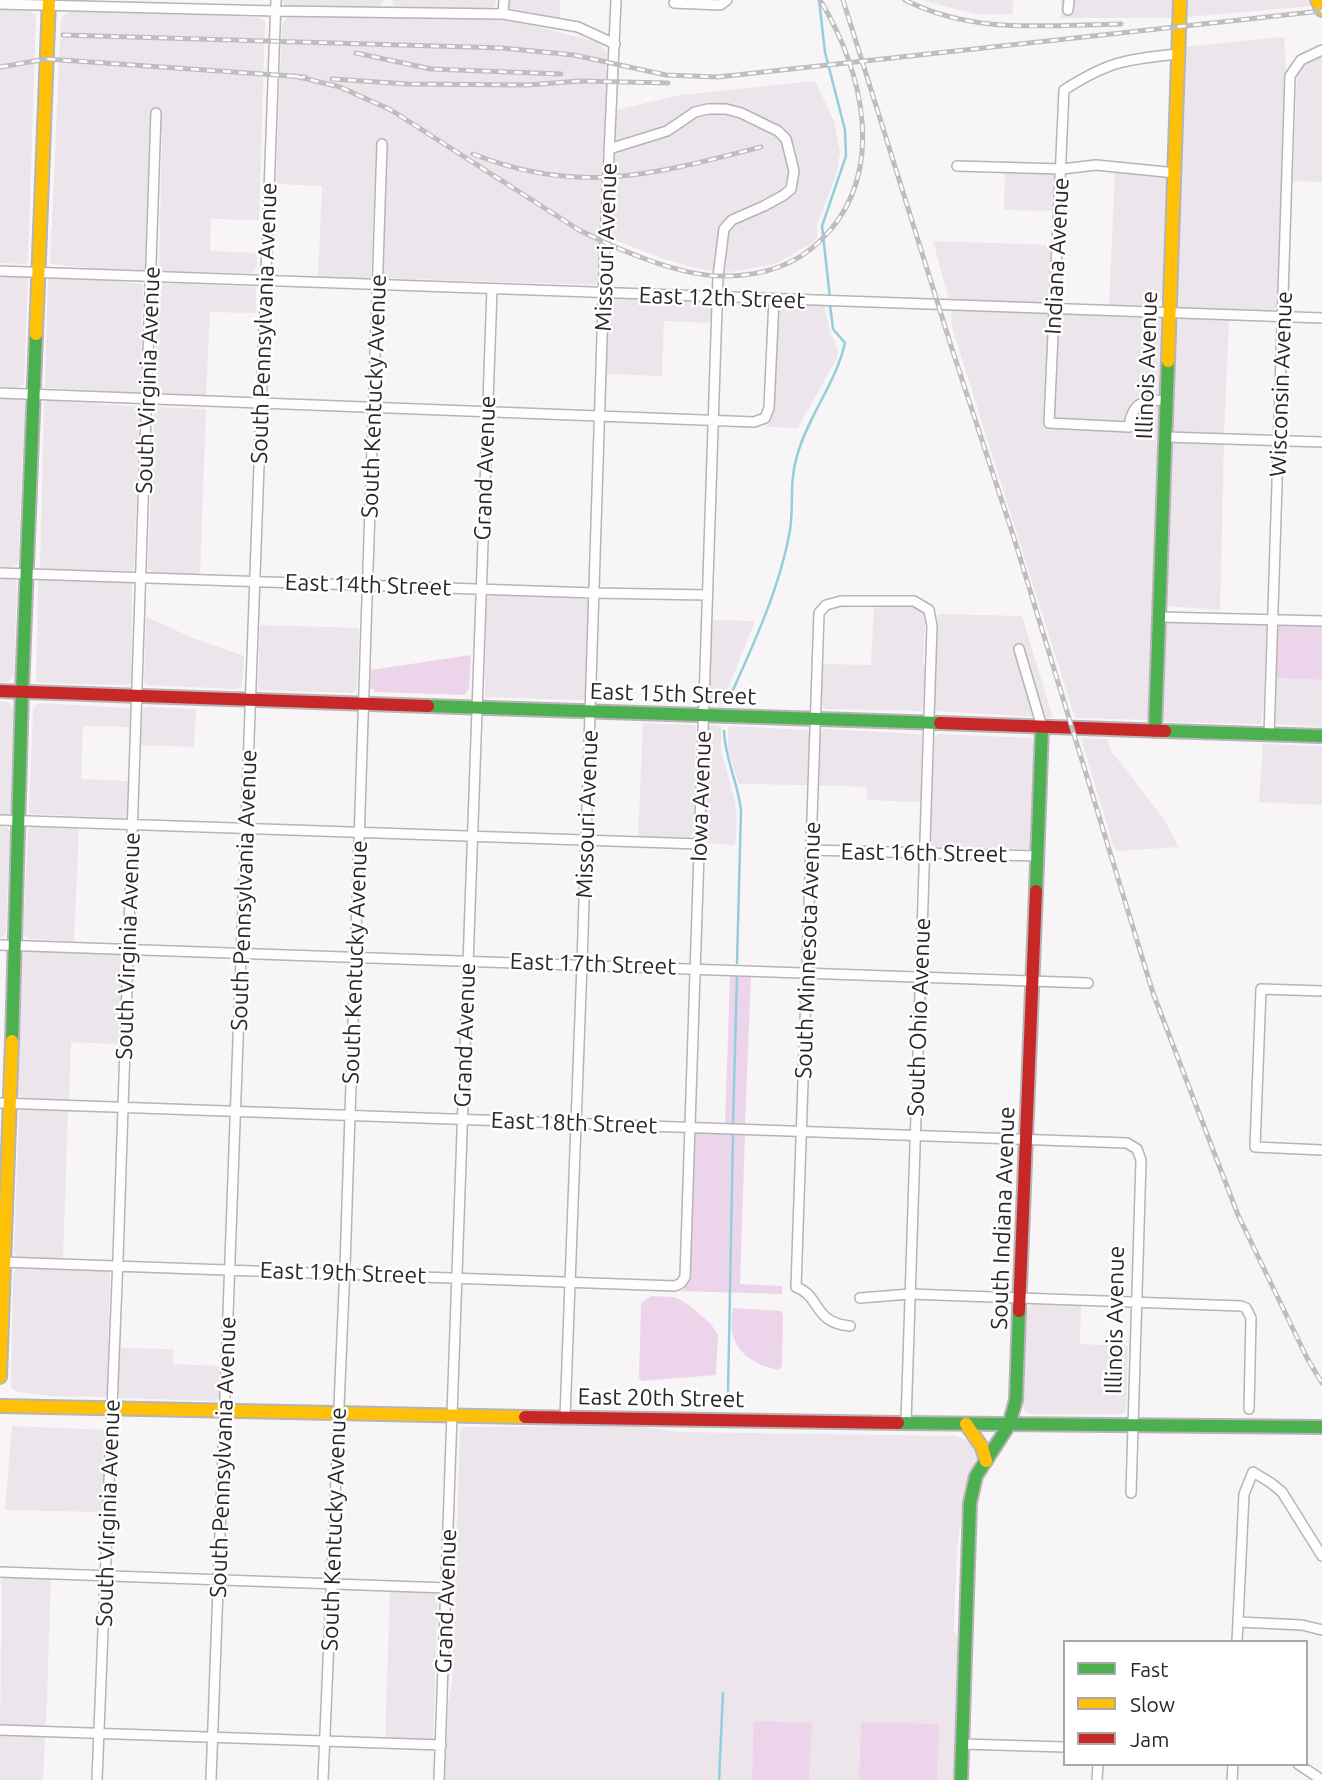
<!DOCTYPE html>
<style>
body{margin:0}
#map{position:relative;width:1322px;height:1780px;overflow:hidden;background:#f8f5f7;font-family:Ubuntu,sans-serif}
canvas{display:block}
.legend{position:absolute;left:1063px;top:1640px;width:245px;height:126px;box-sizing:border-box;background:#fff;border:2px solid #a9a9a9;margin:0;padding:9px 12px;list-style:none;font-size:21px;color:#292829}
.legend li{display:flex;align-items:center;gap:14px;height:35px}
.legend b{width:35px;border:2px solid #a9a9a9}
</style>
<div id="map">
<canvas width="1322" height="1780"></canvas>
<ul class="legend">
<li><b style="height:9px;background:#4caf50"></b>Fast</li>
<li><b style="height:9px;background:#ffc107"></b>Slow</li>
<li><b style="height:9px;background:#c62828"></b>Jam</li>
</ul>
</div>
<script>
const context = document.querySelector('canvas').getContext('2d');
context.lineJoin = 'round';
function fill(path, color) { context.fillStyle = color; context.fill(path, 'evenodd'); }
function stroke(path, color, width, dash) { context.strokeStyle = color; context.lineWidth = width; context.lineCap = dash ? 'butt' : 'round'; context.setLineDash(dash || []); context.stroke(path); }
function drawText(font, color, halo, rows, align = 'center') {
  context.font = font + ' Ubuntu,sans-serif'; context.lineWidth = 5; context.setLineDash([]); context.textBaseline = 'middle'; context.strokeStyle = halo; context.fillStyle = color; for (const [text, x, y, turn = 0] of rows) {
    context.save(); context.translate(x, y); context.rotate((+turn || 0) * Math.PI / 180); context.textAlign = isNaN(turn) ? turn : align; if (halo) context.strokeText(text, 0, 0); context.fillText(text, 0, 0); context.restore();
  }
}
fill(new Path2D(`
 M281,0H383L381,6L374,8L286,7Z
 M392,0H496L495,6L490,9L397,7L393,5Z
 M506,0H560V19L509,8Z
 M921,0H1013V14H976Z
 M1061,0H1174V18H1061Z
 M1188,0H1308L1311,6L1187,17Z
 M0,9L31,11L36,15L28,261L25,264L0,263Z
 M74,11L258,17L265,21L259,220L211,219L210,251L257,253V267L253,273L159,271L162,131H150L145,270L99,269L50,264L61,19L66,13Z
 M288,17L489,18L531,25L598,42L607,53L600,283L598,285L385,278L383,273L386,155L376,153L371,277L367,279L318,277L322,186L276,184L282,24Z
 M1284,37L1286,72L1278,306L1271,311L1180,307L1177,300L1184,47Z
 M1322,56V182L1293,181L1297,74L1305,64Z
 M815,81L834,121L840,153L836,175L817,225V238L812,243L775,264L724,273L691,267L661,258L610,238L615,110L681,95Z
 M1115,170L1167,177L1163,296L1158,305H1109Z
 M1005,172L1053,174L1056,179L1055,211L1004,210Z
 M933,241L1054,245L1051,300L1047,303L949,300Z
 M0,275L25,276L28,279L24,384L20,387H0Z
 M52,275L143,284L140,394L97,393L87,390L45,388L48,277Z
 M160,283L256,287V313L210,312L206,396L156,395L154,393L157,286Z
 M616,299L707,301L712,306L711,323L664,321L662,376L606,374L608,305L611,300Z
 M771,304L824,306L830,331L838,350L837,358L798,428L767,427Z
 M951,310L1158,316L1162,319L1149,717L1147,720L1075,718L952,327Z
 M1181,318L1229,320L1224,434L1177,432L1172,430L1176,323Z
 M0,398H22L25,402L18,564L14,567H0Z
 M49,400L140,407L134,568L132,571L44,569L40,566L44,403Z
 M157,407L206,409L200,574L151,572L148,569L154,410Z
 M1176,441L1224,443L1220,610L1167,606L1172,445Z
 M0,578L14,579L17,583L14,676L8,682H0Z
 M42,579L132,583L131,682L128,685L39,683L36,681L38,582Z
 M491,595L586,599L589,603L585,695L583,700L485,697L486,599Z
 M874,603L911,604L923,609L927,616V622L925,624L923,663L926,667L922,711L825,709L821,705L822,664L871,665Z
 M938,614L1022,616L1053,718L936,711L934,706Z
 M146,617L193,638L244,656L242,687L236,689L146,685L144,682Z
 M711,620L755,621L721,706L712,705L708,702Z
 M1166,620L1266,624L1264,702L1261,724L1167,722L1163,720Z
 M260,625L359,628L357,690L352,693L260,690L258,686Z
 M1276,678L1322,680V727L1276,724Z
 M0,701L9,702L13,710L11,809L9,814L5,816L0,815Z
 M39,703L130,708V727L83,726L81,779L128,781V815L125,818L29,814L33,709Z
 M148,707L196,709L194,747L140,745L142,712L144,708Z
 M643,723L694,725L696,728L693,832L690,838L638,837Z
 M711,725L721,726V750L735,801L737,819L735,845L704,843L707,729Z
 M728,726L808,730L810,735L808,785L739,784L728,751Z
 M824,729L922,734L921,802L867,800V787L819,785L820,734Z
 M938,734L1031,738L1035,749L1030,849L934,847L930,845L934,738Z
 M1081,738L1107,739L1111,751L1164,819L1179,847L1119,851L1114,848Z
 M1263,744L1322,746V805L1259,802Z
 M0,826L7,827L10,831L6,932L4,937L0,938Z
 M32,827L79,829L74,941L29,939L23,935L28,830Z
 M27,950L119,953L122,956L119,1044L71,1042L69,1100L23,1098L18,1094L23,954Z
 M22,1109L68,1111L63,1259L19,1258L14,1254L19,1112Z
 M17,1268L106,1270L110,1272L107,1393L105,1397L51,1396L17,1392L11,1388L13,1272Z
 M1032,1304L1081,1305L1080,1344L1128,1346L1126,1409L1124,1414H1033L1025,1412L1023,1405L1027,1309Z
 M118,1348L173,1349V1364L221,1366L220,1396L215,1401L120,1398L117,1392Z
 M12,1426L106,1430L102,1512L5,1510Z
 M636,1426L680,1432L955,1436L970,1441L977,1457L965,1493L957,1548L954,1631L959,1640L954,1780H445L448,1702L452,1684L460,1431L464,1427Z
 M4,1576L51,1577L46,1728L0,1727L2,1587L0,1582Z
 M390,1589L438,1594L433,1738L429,1741L385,1740Z
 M0,1735L45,1736L43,1780H0Z`), '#ece5ec');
fill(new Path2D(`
 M1282,623L1322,624V680L1276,678L1277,627Z
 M471,655L469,689L465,695L374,692V689H370L371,670Z
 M730,975L751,976L745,1124H725Z
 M698,1131L745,1134L740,1284L782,1286V1294L679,1291L684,1289L687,1282L693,1134Z
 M651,1296L675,1297L689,1305L711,1324L718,1335L716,1375L642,1381L639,1378L641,1303Z
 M733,1308L781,1311L783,1315L782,1366L778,1370C745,1363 725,1343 733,1308Z
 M754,1721L812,1723L809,1780H752Z
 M861,1722L939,1724L937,1780H859Z`), '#ecd5eb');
stroke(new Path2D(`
 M819,0L825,52L845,130L846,156L822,226L830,298
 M728,701C752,648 780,588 790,530C794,506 789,481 797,456C808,416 836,383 845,343L833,329L830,305
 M724,731C725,759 738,783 741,810L737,963
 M733,1123L737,976
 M728,1393L733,1135
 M719,1780L723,1693`), '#93cdde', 2.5);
const street = new Path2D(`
 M674,3L720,5L727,0
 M0,4L275,11L503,14L578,27L615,44
 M1068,10L1069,0
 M503,14L504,0
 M957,166L1062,169L1096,165L1176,173
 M0,271L1322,318
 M0,393L754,422L765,418L769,408L774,299
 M1167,400C1143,400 1132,402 1129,427L1049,423L1064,90C1109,61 1127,59 1179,54
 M1166,437L1322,442
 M0,573L594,593L707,595
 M1159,617L1322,621
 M1019,649L1042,727
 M1269,735L1290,76L1301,60L1322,50
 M0,820L699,844
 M811,850L1037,856
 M0,945L1088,983
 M1322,991L1261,989L1255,1147L1322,1150
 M0,1103L1127,1143L1137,1149L1141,1160L1131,1493
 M2,1262L675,1286L681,1283L685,1277L718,276L724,229L732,220L764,206L784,195L791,189L794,171L786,139L778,131L741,113L726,109H708L695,112L667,131L609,149
 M860,1298L910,1294L1241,1306L1246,1308L1251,1318L1249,1409
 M850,1326C813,1323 821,1296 796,1287L819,613L826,605L841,601H914L929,610L932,626L906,1422
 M565,1417L582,964L605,243L616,0
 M0,1572L447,1588
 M1238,1622L1302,1625L1322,1630
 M1237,1642L1244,1494L1253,1472L1271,1483L1282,1492L1322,1556
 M0,1730L441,1745
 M962,1744L1065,1747
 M1298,1764L1322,1780
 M97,1780L118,1258L156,113
 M211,1780L276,0
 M323,1780L345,1266L382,144
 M439,1780L492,289
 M1097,1780L1098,1764
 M1232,1780L1233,1764`);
const fast = new Path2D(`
 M428,706L940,723
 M1155,731L1168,361
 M1165,731L1322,736
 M1036,891L1042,727
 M12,1041L22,691L36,334
 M898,1423L1322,1427
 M961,1780L970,1503L976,1476L1009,1425L1016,1400L1019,1311`);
const slow = new Path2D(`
 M1317,0L1322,10
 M36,334L49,0
 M1168,361L1180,0
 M0,1377L12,1041
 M0,1406L525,1417
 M966,1424L982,1447L986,1461`);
const jam = new Path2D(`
 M0,691L428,706
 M940,723L1165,731
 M1019,1311L1036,891
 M525,1417L898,1423`);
stroke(street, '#b6b4b6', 12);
stroke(fast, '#b6b4b6', 16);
stroke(slow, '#b6b4b6', 16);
stroke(jam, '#b6b4b6', 16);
stroke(street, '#fefefe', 9);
stroke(fast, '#4caf50', 12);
stroke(slow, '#ffc107', 12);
stroke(jam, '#c62828', 12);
const rail = new Path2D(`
 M843,0L952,349L1014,538L1153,993L1238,1215L1307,1358L1322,1383
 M905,0C975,35 1045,25 1121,24
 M63,35L502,48L574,55L666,75L718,77L1322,11
 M356,53L431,69L561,74
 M0,67L47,59L305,77
 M295,76L340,87L391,110L579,230C617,249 677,275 719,276C757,277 794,267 821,240C888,175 864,72 820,0
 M332,79L408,84L527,85L580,81L668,83
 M473,154C579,196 656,174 761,147`);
stroke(rail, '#bfbebf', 5);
stroke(rail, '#fff', 2.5, [8]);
drawText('23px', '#292829', '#fff', [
 ["Missouri Avenue",606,247,-88],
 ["Indiana Avenue",1057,256,-87],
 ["East 12th Street",722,298,2],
 ["South Pennsylvania Avenue",264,323,-88],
 ["Illinois Avenue",1147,365,-88],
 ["South Virginia Avenue",148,380,-88],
 ["Wisconsin Avenue",1281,384,-88],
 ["South Kentucky Avenue",374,396,-88],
 ["Grand Avenue",485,468,-88],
 ["East 14th Street",368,585,2],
 ["East 15th Street",673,694,2],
 ["Iowa Avenue",701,796,-88],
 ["Missouri Avenue",587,814,-88],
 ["East 16th Street",924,853,1],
 ["South Pennsylvania Avenue",244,890,-88],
 ["South Virginia Avenue",128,946,-88],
 ["South Minnesota Avenue",808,950,-88],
 ["South Kentucky Avenue",355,962,-88],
 ["East 17th Street",593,964,2],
 ["South Ohio Avenue",919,1017,-88],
 ["Grand Avenue",465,1035,-88],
 ["East 18th Street",574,1123,2],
 ["South Indiana Avenue",1003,1218,-88],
 ["East 19th Street",343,1273,2],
 ["Illinois Avenue",1115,1320,-89],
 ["East 20th Street",661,1398,1],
 ["South Pennsylvania Avenue",223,1457,-88],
 ["South Virginia Avenue",108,1513,-88],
 ["South Kentucky Avenue",334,1529,-88],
 ["Grand Avenue",446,1601,-88]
]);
</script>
